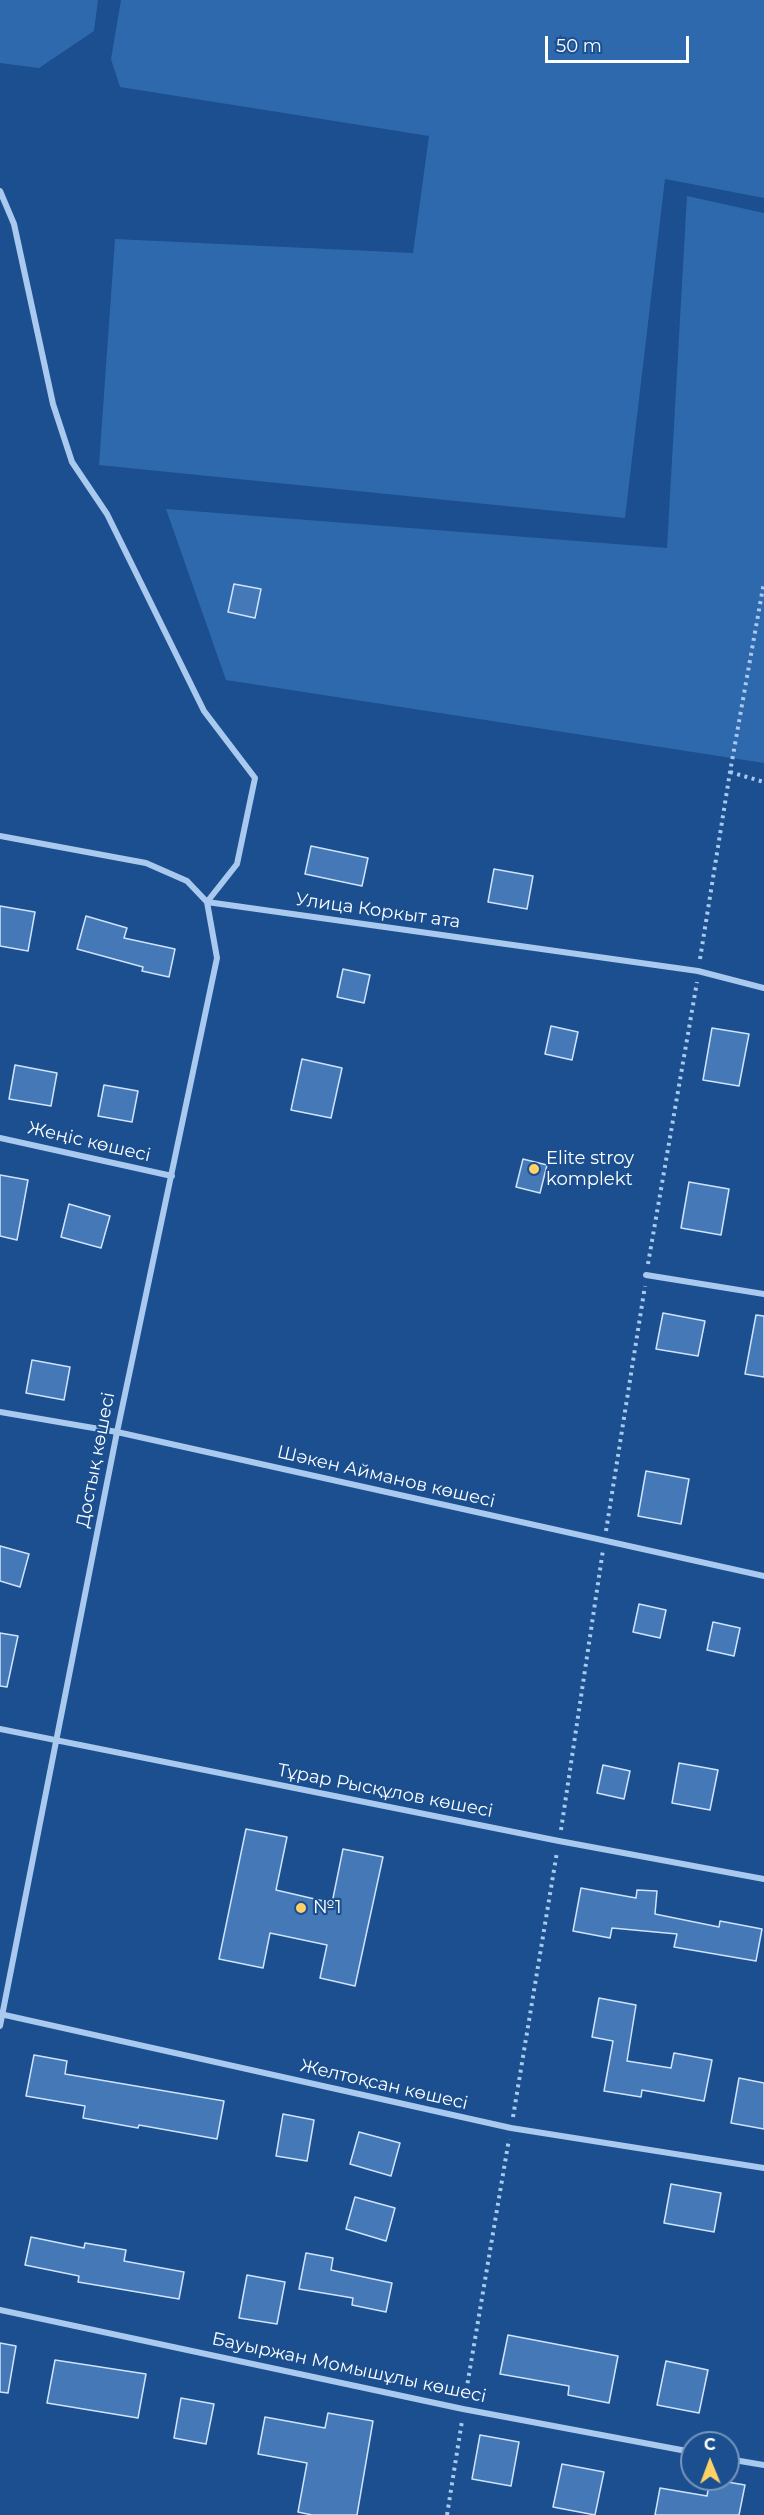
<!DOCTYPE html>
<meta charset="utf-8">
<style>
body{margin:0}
#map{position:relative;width:764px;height:2515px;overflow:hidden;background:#1b4f8f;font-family:Montserrat,sans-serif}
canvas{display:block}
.north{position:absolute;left:680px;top:2431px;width:60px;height:60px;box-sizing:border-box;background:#1b4f8f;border:2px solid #7695bc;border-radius:50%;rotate:359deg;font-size:16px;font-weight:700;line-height:24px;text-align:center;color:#fff}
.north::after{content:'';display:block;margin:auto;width:21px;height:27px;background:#ffd166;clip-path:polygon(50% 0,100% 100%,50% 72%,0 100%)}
.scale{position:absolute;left:545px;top:36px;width:144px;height:27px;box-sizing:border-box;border:3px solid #fff;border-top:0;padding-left:8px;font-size:18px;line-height:21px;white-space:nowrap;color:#fff;-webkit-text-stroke:4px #1b4f8f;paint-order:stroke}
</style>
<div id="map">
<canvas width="764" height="2515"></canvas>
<div class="north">С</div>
<div class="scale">50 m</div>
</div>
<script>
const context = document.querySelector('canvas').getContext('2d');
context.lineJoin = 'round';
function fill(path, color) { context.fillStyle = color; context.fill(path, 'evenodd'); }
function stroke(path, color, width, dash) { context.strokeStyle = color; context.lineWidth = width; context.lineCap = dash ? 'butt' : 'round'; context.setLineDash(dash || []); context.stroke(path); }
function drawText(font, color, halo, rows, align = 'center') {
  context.font = font + ' Montserrat,sans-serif'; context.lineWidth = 4.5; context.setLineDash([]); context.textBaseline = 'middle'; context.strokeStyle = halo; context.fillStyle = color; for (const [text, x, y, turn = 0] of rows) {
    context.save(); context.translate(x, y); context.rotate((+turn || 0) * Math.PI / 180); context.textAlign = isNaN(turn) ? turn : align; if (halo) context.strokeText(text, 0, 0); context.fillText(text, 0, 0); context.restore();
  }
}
fill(new Path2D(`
 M0,0H98L94,31L39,68L0,63Z
 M121,0H764V198L665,179L625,518L99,465L115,239L413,253L429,136L120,87L111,59Z
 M687,196L764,213V763L226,680L166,509L667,548Z`), '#2e69ad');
const building = new Path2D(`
 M234,584L261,589L255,618L228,612Z
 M311,846L368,858L362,886L305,874Z
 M494,869L533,876L527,909L488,902Z
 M0,906L35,912L28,951L0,946Z
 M86,916L127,928L124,938L175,949L169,977L142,971L143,967L77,949Z
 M343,969L370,975L364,1003L337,997Z
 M551,1026L578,1032L572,1060L545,1054Z
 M712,1028L749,1034L739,1086L703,1080Z
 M302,1059L342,1068L331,1118L291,1110Z
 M15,1065L57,1073L51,1106L9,1099Z
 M104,1085L138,1091L132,1122L98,1116Z
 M523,1159L547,1165L540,1193L516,1187Z
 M0,1175L28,1180L17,1240L0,1236Z
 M689,1182L729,1189L721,1235L681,1228Z
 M69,1204L110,1216L101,1248L61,1237Z
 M663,1313L705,1321L698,1356L656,1349Z
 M756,1315L764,1316V1377L745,1374Z
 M32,1360L70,1367L64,1400L26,1393Z
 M646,1471L689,1479L681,1524L638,1516Z
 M0,1546L29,1554L20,1587L0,1581Z
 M639,1604L666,1610L660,1638L633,1632Z
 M713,1622L740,1628L734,1656L707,1650Z
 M0,1633L18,1636L7,1687L0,1686Z
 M679,1763L718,1770L710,1810L672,1803Z
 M603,1765L630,1771L624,1799L597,1793Z
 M246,1829L287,1837L276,1890L332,1903L343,1849L383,1857L355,1986L320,1978L327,1945L270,1933L263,1968L219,1959Z
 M581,1888L636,1898L637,1890L657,1891L655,1914L719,1927L720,1921L762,1929L756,1961L674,1947L677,1934L612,1928L610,1938L573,1931Z
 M599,1998L636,2005L627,2061L671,2068L674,2053L712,2060L704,2101L642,2090L641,2097L604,2091L613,2041L592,2037Z
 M34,2055L67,2061L65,2074L224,2101L217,2139L139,2125L138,2128L83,2118L85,2106L26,2096Z
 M739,2078L764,2083V2129L731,2123Z
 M283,2114L314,2120L307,2161L276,2156Z
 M359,2132L400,2143L391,2176L350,2164Z
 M671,2184L721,2193L714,2232L664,2223Z
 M355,2197L395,2208L386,2241L346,2229Z
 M31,2237L84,2248L85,2243L126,2250L124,2261L184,2272L179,2299L78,2282L79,2276L25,2265Z
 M306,2253L333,2258L331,2270L392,2283L386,2312L352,2305L353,2298L299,2289Z
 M247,2275L285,2282L277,2324L239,2318Z
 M508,2335L618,2356L609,2403L568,2395L569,2386L500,2374Z
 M0,2343L16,2346L8,2393L0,2392Z
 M55,2360L146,2374L138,2418L47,2403Z
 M666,2361L708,2370L699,2413L657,2405Z
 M181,2398L214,2404L206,2444L174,2438Z
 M328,2413L373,2421L357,2515H312L298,2512L307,2463L258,2454L265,2417L325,2428Z
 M480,2435L519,2442L511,2486L472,2479Z
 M562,2464L604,2472L595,2515L553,2507Z
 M710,2479L745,2485L739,2515H655L660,2488L707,2496Z`);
fill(building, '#4478b7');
stroke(building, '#cfe3fa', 1.5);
stroke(new Path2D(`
 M730,772L764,782
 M700,959L730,772L764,582
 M648,1264L697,982
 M606,1531L645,1286
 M561,1830L603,1550
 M513,2117L557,1852
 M465,2398L509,2139
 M447,2515L462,2421`), '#a9c9ee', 4, [3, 4.5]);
stroke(new Path2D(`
 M0,191L14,224L53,404L72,462L107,514L204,711L255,778L237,864L207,902L217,958L117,1432L0,2026
 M0,836L146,863L187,881L207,902L698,971L764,988
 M0,1138L172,1176
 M646,1275L764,1294
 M0,1412L117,1432L764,1576
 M0,1729L559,1841L764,1879
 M0,2014L511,2128L764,2168
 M0,2310L463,2409L692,2452
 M728,2459L764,2465`), '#a9c9ee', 6);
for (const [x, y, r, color] of [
 [534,1169,6,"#ffd166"],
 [301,1908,6,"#ffd166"]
]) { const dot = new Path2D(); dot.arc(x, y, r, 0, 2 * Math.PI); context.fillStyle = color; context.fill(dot); stroke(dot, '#1b4f8f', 2); }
drawText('18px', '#fff', '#1b4f8f', [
 ["Улица Коркыт ата",378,911,8],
 ["Жеңіс көшесі",89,1142,13],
 ["Достық көшесі",96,1460,-79],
 ["Шәкен Айманов көшесі",386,1477,13],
 ["Тұрар Рысқұлов көшесі",385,1791,11],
 ["Желтоқсан көшесі",384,2085,13],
 ["Бауыржан Момышұлы көшесі",349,2368,12]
]);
drawText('18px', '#fff', '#1b4f8f', [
 ["Elite stroy",546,1159],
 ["komplekt",546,1180],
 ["№1",313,1908]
], 'left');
</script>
